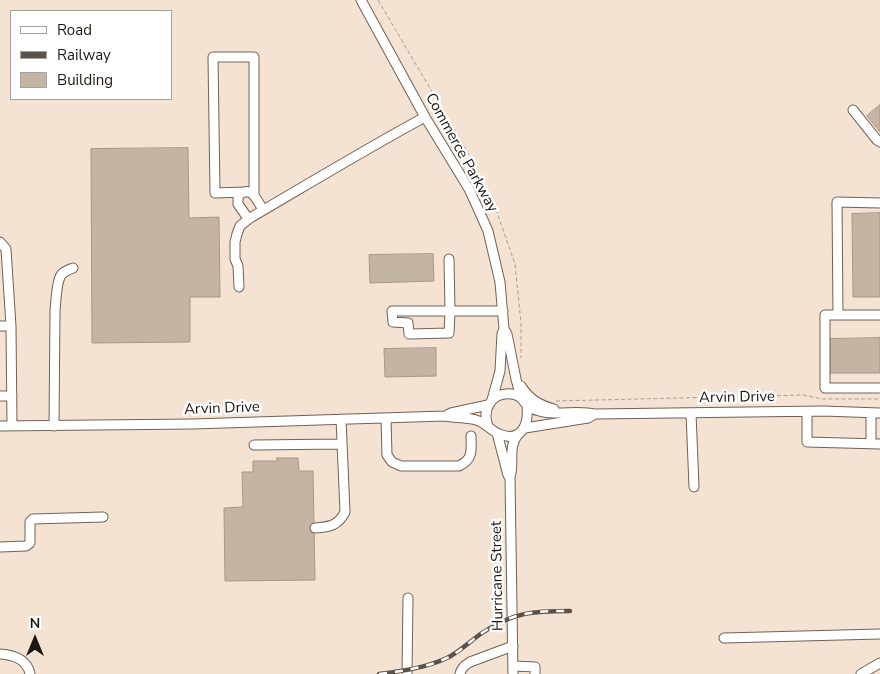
<!DOCTYPE html>
<style>
body{margin:0}
#map{position:relative;width:880px;height:674px;overflow:hidden;background:#f4e2d2;font-family:"Nunito Sans",sans-serif}
canvas{display:block}
.legend{position:absolute;left:10px;top:10px;width:162px;height:90px;box-sizing:border-box;background:#fff;border:1px solid #a5a2a0;margin:0;padding:6px 9px;list-style:none;font-size:15px;color:#1d1712}
.legend li{display:flex;align-items:center;gap:10px;height:25px}
.legend b{width:25px;border:1px solid #a5a2a0}
.north{position:absolute;left:10px;top:614px;width:50px;height:50px;-webkit-text-stroke:4px #fff;paint-order:stroke;rotate:0deg;font-size:14px;font-weight:700;line-height:20px;text-align:center;color:#1d1712}
.north::after{content:'';display:block;margin:auto;width:18px;height:22px;background:#1d1712;clip-path:polygon(50% 0,100% 100%,50% 72%,0 100%)}
</style>
<div id="map">
<canvas width="880" height="674"></canvas>
<ul class="legend">
<li><b style="height:6px;background:#fff"></b>Road</li>
<li><b style="height:6px;background:#5c524a"></b>Railway</li>
<li><b style="height:14px;background:#c4b4a4"></b>Building</li>
</ul>
<div class="north">N</div>
</div>
<script>
const context = document.querySelector('canvas').getContext('2d');
context.lineJoin = 'round';
function fill(path, color) { context.fillStyle = color; context.fill(path, 'evenodd'); }
function stroke(path, color, width, dash) { context.strokeStyle = color; context.lineWidth = width; context.lineCap = dash ? 'butt' : 'round'; context.setLineDash(dash || []); context.stroke(path); }
function drawText(font, color, halo, rows, align = 'center') {
  context.font = font + ' "Nunito Sans",sans-serif'; context.lineWidth = 5; context.setLineDash([]); context.textBaseline = 'middle'; context.strokeStyle = halo; context.fillStyle = color; for (const [text, x, y, turn = 0] of rows) {
    context.save(); context.translate(x, y); context.rotate((+turn || 0) * Math.PI / 180); context.textAlign = isNaN(turn) ? turn : align; if (halo) context.strokeText(text, 0, 0); context.fillText(text, 0, 0); context.restore();
  }
}
const building = new Path2D(`
 M880,105V132L867,116Z
 M188,148L189,218L219,217L220,297H190V342L92,343L91,149Z
 M880,213V297H853L852,214Z
 M433,254L434,281L370,283L369,255Z
 M880,338V373H830V339Z
 M436,348V376L385,377L384,349Z
 M277,458H298L299,471H313L315,580L225,581L224,508L243,507L242,472H253V461H277Z`);
fill(building, '#c4b4a4');
stroke(building, '#a79788', 1);
const minor = new Path2D(`
 M361,0L425,117L469,189L480,213L488,231L500,282L504,329L502,334L500,371L492,400
 M853,110L877,140L880,142
 M244,192L215,193L213,57H254V195
 M263,210C257,200 251,184 238,196V204L247,217L250,218C308,184 366,149 425,117
 M0,242L6,249L11,326L12,426
 M449,259L450,312L449,333L409,334L408,323L393,322L392,311H503
 M239,287L238,266L235,259V242L237,234L240,226L250,218
 M838,315L837,202L880,203
 M880,315H825V388H880
 M0,326H11
 M504,329L507,334L516,379L521,398
 M521,386C529,399 539,405 554,409
 M0,396H12
 M807,412V442L880,444
 M691,413L694,487
 M447,415L451,413L488,405
 M386,418L387,455L392,462L401,466H459C474,459 471,449 471,436
 M0,426L193,424L445,416C455,418 466,417 476,420C486,423 490,430 499,434C521,443 529,425 527,406
 M54,426L55,311C56,302 56,286 60,277C62,272 68,270 73,268
 M488,426C485,418 485,410 490,403C496,393 512,391 521,398C524,401 526,405 529,407C533,410 539,411 544,412C561,415 578,410 595,414L823,411L880,413
 M525,428L588,418L595,414
 M497,433L508,475
 M871,443V413
 M254,445L342,444
 M315,528C329,527 338,526 345,512L341,419
 M0,547L26,546L30,543V522L33,519L103,517
 M724,638L880,634
 M0,654C14,655 27,659 30,674
 M514,666L535,667V674
 M407,674L408,598
 M460,674C461,668 465,665 470,662L513,646
 M513,674L510,477C515,462 507,449 518,434
 M861,674L880,663`);
stroke(minor, '#716254', 11);
stroke(new Path2D(`
 M378,0L464,146L493,201L515,264L521,323V358
 M556,401L803,395L823,399H880`), '#aa9d90', 1, [4, 2.5]);
stroke(minor, '#fff', 9);
const rail = new Path2D(`
 M379,674C403,671 425,668 447,658C460,652 470,641 482,633C513,612 534,611 570,611`);
stroke(rail, '#5c524a', 4.5);
stroke(rail, '#fff', 2.5, [8]);
drawText('15px', '#1d1712', '#fff', [
 ["Commerce Parkway",461,153,61],
 ["Arvin Drive",737,398,-1],
 ["Arvin Drive",222,409,-2],
 ["Hurricane Street",498,576,-91]
]);
</script>
